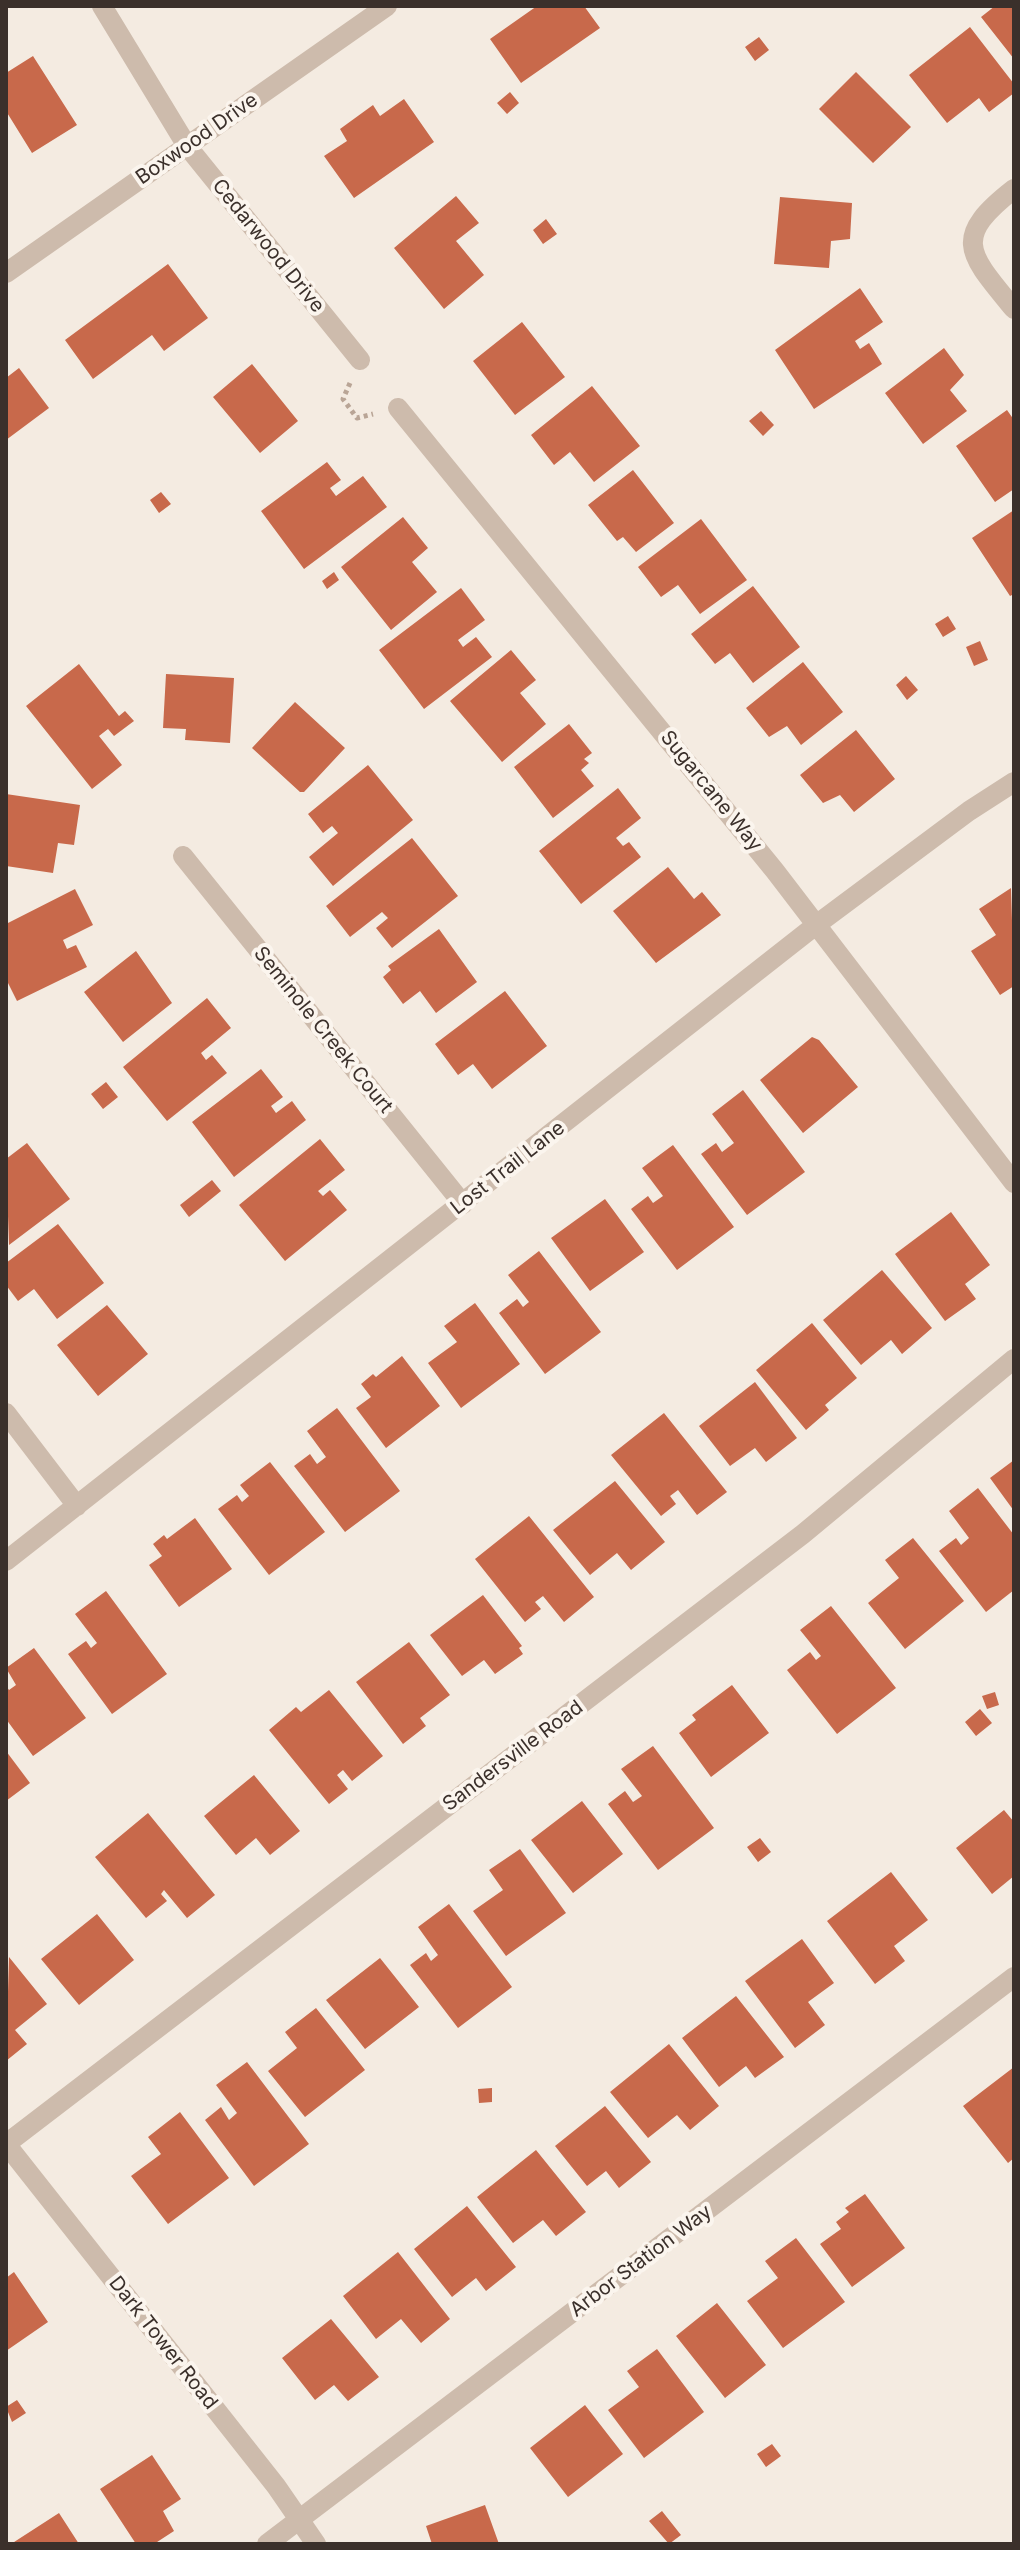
<!DOCTYPE html>
<style>
body{margin:0}
#map{position:relative;width:1020px;height:2550px;overflow:hidden;background:#f4ebe1;font-family:Inter,sans-serif}
canvas{display:block}
.frame{position:absolute;inset:0;border:8px solid #3b302b;pointer-events:none}
</style>
<div id="map">
<canvas width="1020" height="2550"></canvas>
<div class="frame"></div>
</div>
<script>
const context = document.querySelector('canvas').getContext('2d');
context.lineJoin = 'round';
function fill(path, color) { context.fillStyle = color; context.fill(path, 'evenodd'); }
function stroke(path, color, width, dash) { context.strokeStyle = color; context.lineWidth = width; context.lineCap = dash ? 'butt' : 'round'; context.setLineDash(dash || []); context.stroke(path); }
function drawText(font, color, halo, rows, align = 'center') {
  context.font = font + ' Inter,sans-serif'; context.lineWidth = 8; context.setLineDash([]); context.textBaseline = 'middle'; context.strokeStyle = halo; context.fillStyle = color; for (const [text, x, y, turn = 0] of rows) {
    context.save(); context.translate(x, y); context.rotate((+turn || 0) * Math.PI / 180); context.textAlign = isNaN(turn) ? turn : align; if (halo) context.strokeText(text, 0, 0); context.fillText(text, 0, 0); context.restore();
  }
}
fill(new Path2D(`
 M537,6H584L600,28L521,83L490,39Z
 M995,6H1014V59L981,17Z
 M970,27L1014,84V93L989,112L979,98L947,123L909,75Z
 M759,37L769,50L755,61L745,47Z
 M33,56L77,125L32,153L6,111V73Z
 M856,72L911,127L873,163L819,109Z
 M510,92L519,103L507,114L497,103Z
 M404,99L434,142L354,198L324,156L347,141L340,129L373,105L380,116Z
 M456,196L479,223L456,241L484,275L444,309L394,248Z
 M780,197L852,203L850,239L831,241L829,268L774,264Z
 M546,219L557,234L543,244L533,230Z
 M168,264L208,318L164,351L152,335L93,379L65,340Z
 M860,288L883,322L855,341L860,349L869,343L882,364L814,409L775,350Z
 M522,322L565,377L515,415L473,361Z
 M944,348L964,375L950,390L967,411L923,444L885,393Z
 M252,364L298,421L260,453L213,397Z
 M19,368L49,408L6,440V378Z
 M592,386L640,446L594,482L570,452L554,465L531,435Z
 M1007,410L1014,420V489L995,502L956,446Z
 M761,411L774,425L763,436L749,421Z
 M327,462L341,480L330,488L336,496L363,476L387,507L304,569L261,511Z
 M633,470L674,523L636,552L623,537L617,541L588,505Z
 M161,492L171,504L159,513L150,500Z
 M1014,510V594L1010,596L972,538Z
 M403,517L428,548L412,562L437,592L391,630L341,567Z
 M701,519L747,580L700,614L678,585L661,597L638,567Z
 M334,572L339,580L327,589L322,581Z
 M753,586L800,647L753,683L730,653L715,664L691,634Z
 M461,588L485,620L458,640L463,647L476,637L492,657L424,709L379,650Z
 M948,616L956,629L943,637L935,624Z
 M980,641L988,660L974,666L966,647Z
 M511,650L536,680L520,693L546,724L502,762L450,701Z
 M803,662L843,712L801,745L787,726L769,737L746,708Z
 M79,664L119,716L125,711L134,721L114,736L108,729L99,736L122,765L92,789L26,706Z
 M166,674L234,678L230,743L185,740L186,729L163,728Z
 M906,676L918,690L907,700L896,685Z
 M295,702L345,748L304,792H300L252,748Z
 M569,724L592,753L584,759L589,763L581,770L594,786L553,818L514,767Z
 M856,730L895,779L854,812L840,795L823,803L800,775Z
 M368,765L413,820L333,886L309,857L338,833L332,826L323,833L308,814Z
 M618,788L641,818L616,838L623,846L629,842L641,857L581,904L539,851Z
 M6,794L80,805L74,845L58,843L53,873L6,866Z
 M412,838L458,896L392,948L376,928L388,918L382,912L350,937L326,906Z
 M668,867L694,899L702,892L721,915L656,963L613,911Z
 M1011,888L1014,986L1000,995L971,951L996,935L979,909Z
 M75,889L93,925L63,940L67,949L76,945L87,967L17,1001L6,979V924Z
 M439,929L477,982L436,1013L420,991L403,1004L383,977L391,970L388,966Z
 M136,951L172,1003L123,1042L84,992Z
 M505,991L547,1046L492,1089L473,1064L458,1075L435,1044Z
 M207,998L231,1028L201,1053L206,1060L212,1055L227,1073L167,1121L123,1067Z
 M812,1037L819,1040L858,1087L803,1133L760,1080Z
 M261,1069L283,1097L271,1106L276,1113L292,1101L306,1120L234,1177L192,1122Z
 M106,1082L118,1097L103,1109L91,1094Z
 M743,1090L805,1172L747,1215L701,1154L716,1143L722,1152L734,1143L712,1114Z
 M320,1139L345,1170L318,1191L323,1196L330,1190L347,1210L285,1261L239,1205Z
 M27,1143L70,1199L9,1245L6,1159Z
 M673,1145L734,1227L677,1270L631,1209L648,1196L653,1203L663,1196L642,1168Z
 M212,1180L221,1191L189,1217L180,1205Z
 M605,1199L644,1252L590,1291L551,1238Z
 M951,1212L990,1265L965,1284L976,1299L945,1321L895,1254Z
 M58,1224L104,1283L57,1319L34,1289L18,1301L6,1285V1263Z
 M539,1251L601,1332L545,1374L499,1313L517,1299L523,1307L529,1302L508,1275Z
 M882,1270L932,1328L902,1354L891,1340L861,1365L823,1320Z
 M475,1303L520,1364L461,1408L428,1363L457,1342L444,1326Z
 M107,1305L148,1354L98,1396L57,1345Z
 M812,1323L857,1378L825,1405L829,1410L806,1430L756,1370Z
 M402,1356L440,1406L386,1448L356,1408L371,1397L361,1384L373,1374L376,1377Z
 M755,1382L797,1438L766,1462L755,1448L730,1466L699,1426Z
 M337,1408L400,1491L345,1532L294,1466L310,1454L317,1464L326,1457L307,1431Z
 M664,1413L727,1492L697,1515L678,1490L670,1496L676,1504L661,1516L611,1455Z
 M1014,1460V1511L990,1478Z
 M270,1462L325,1532L269,1575L218,1509L237,1495L242,1502L249,1496L240,1485Z
 M615,1481L665,1542L631,1570L617,1553L590,1575L553,1530Z
 M978,1488L1014,1535V1590L986,1612L939,1551L956,1538L961,1545L969,1538L949,1511Z
 M529,1516L594,1597L564,1622L543,1596L535,1602L541,1609L525,1622L475,1559Z
 M195,1518L232,1569L179,1607L149,1565L162,1556L153,1544L164,1535L167,1539Z
 M913,1538L964,1601L905,1649L868,1603L899,1578L885,1560Z
 M106,1591L167,1674L112,1714L68,1654L86,1641L91,1648L97,1643L75,1614Z
 M483,1595L522,1646L519,1648L523,1654L495,1674L484,1660L462,1676L430,1635Z
 M831,1606L896,1688L837,1734L787,1670L810,1652L816,1660L821,1656L800,1630Z
 M409,1642L450,1695L420,1718L426,1726L403,1744L356,1682Z
 M34,1648L86,1718L33,1756L6,1719V1686L9,1690L16,1685L6,1668Z
 M732,1685L769,1733L711,1777L679,1733L696,1720L692,1715Z
 M329,1690L383,1756L352,1781L343,1770L337,1775L348,1789L329,1804L269,1730L296,1707L301,1712Z
 M995,1692L999,1705L987,1709L982,1696Z
 M980,1709L992,1723L976,1736L965,1722Z
 M653,1746L714,1828L658,1870L608,1804L625,1791L633,1802L642,1796L621,1769Z
 M6,1751L30,1783L6,1801Z
 M254,1775L300,1831L270,1855L256,1838L236,1855L204,1816Z
 M582,1801L623,1854L573,1893L531,1840Z
 M1004,1810L1014,1822V1876L992,1894L956,1848Z
 M148,1813L215,1895L187,1918L164,1890L161,1894L167,1901L146,1918L95,1857Z
 M760,1838L771,1852L758,1862L747,1847Z
 M520,1849L566,1913L506,1956L473,1911L503,1890L489,1870Z
 M891,1872L928,1920L894,1946L905,1961L875,1984L827,1921Z
 M449,1904L512,1987L458,2028L410,1965L426,1953L431,1961L438,1955L418,1927Z
 M97,1914L134,1960L79,2005L41,1959Z
 M802,1939L834,1983L808,2002L825,2025L795,2048L745,1981Z
 M9,1957L47,2004L15,2030L27,2044L6,2061Z
 M380,1958L419,2007L365,2049L326,2000Z
 M736,1996L784,2057L755,2078L746,2066L719,2087L682,2038Z
 M316,2008L365,2070L305,2117L268,2071L297,2048L285,2032Z
 M669,2044L719,2106L690,2130L677,2115L648,2138L610,2092Z
 M247,2062L309,2144L254,2186L205,2120L221,2107L229,2120L237,2113L216,2085Z
 M1014,2067V2158L1008,2163L963,2106Z
 M492,2088V2102L479,2103L478,2089Z
 M605,2106L651,2162L619,2188L606,2171L587,2186L555,2146Z
 M180,2112L229,2178L168,2224L131,2176L161,2154L148,2137Z
 M536,2150L586,2212L556,2236L543,2220L513,2243L477,2197Z
 M865,2194L905,2248L852,2287L820,2244L841,2229L836,2222L849,2212L845,2208Z
 M467,2206L516,2267L486,2291L476,2278L452,2297L414,2249Z
 M796,2238L845,2302L783,2348L747,2301L778,2278L765,2261Z
 M398,2252L450,2319L421,2343L401,2319L376,2339L343,2296Z
 M14,2272L48,2322L6,2351V2278Z
 M717,2303L766,2365L725,2398L676,2336Z
 M331,2319L379,2377L348,2401L334,2385L315,2400L282,2358Z
 M657,2349L704,2412L644,2458L608,2410L639,2387L627,2371Z
 M17,2400L26,2413L12,2422L6,2407Z
 M585,2405L623,2454L568,2497L530,2448Z
 M772,2444L781,2456L766,2467L757,2454Z
 M152,2455L181,2499L163,2511L174,2531L154,2544H136L100,2489Z
 M485,2505L499,2544H432L426,2526Z
 M662,2511L681,2535L669,2544L649,2521Z
 M59,2513L79,2544H11Z`), '#c8694b');
stroke(new Path2D(`
 M350,383L343,399L357,418L373,414`), '#b9a596', 5, [4, 4]);
stroke(new Path2D(`
 M102,6L187,146L360,360
 M1014,189C951,238 968,253 1014,309
 M6,273L387,6
 M398,408L775,871L1014,1183
 M183,856L463,1204
 M6,1413L77,1506
 M6,1561L816,925L969,811L1014,782
 M6,2144L803,1534L1014,1359
 M6,2144L276,2486L316,2544
 M267,2544L1014,1977`), '#cdbbac', 20);
drawText('20px', '#3b302b', '#fbf5ee', [
 ["Boxwood Drive",197,139,-35],
 ["Cedarwood Drive",268,246,51],
 ["Sugarcane Way",711,791,51],
 ["Seminole Creek Court",323,1030,51],
 ["Lost Trail Lane",508,1168,-38],
 ["Sandersville Road",513,1756,-37],
 ["Arbor Station Way",641,2261,-37],
 ["Dark Tower Road",163,2343,52]
]);
</script>
